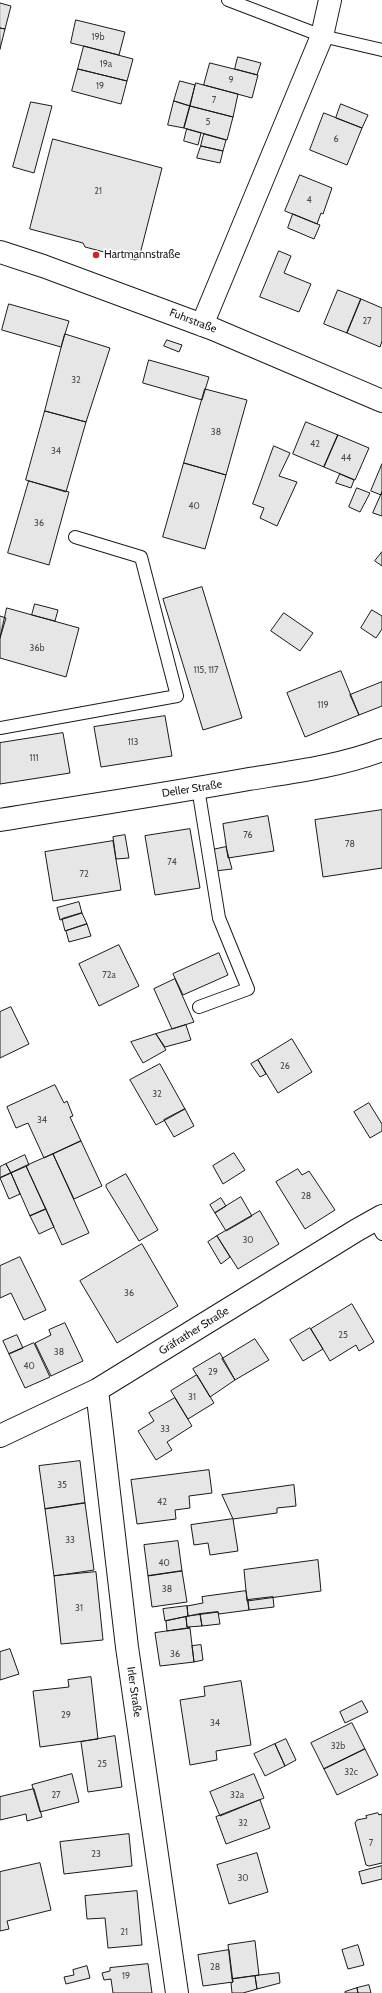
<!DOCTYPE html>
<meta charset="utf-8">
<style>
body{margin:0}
canvas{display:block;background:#fff}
</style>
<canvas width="382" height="1993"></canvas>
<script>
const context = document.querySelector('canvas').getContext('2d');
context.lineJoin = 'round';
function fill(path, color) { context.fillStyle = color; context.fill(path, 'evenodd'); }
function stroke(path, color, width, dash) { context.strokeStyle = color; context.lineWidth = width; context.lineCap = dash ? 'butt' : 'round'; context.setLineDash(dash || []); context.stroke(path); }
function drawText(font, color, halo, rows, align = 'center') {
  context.font = font + ' Cabin,sans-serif'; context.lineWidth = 3; context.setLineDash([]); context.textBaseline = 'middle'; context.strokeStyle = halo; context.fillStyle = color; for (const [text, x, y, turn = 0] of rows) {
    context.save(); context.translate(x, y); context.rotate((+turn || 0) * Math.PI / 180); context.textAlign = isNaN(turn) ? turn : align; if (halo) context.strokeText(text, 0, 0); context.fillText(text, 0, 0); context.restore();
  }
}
const building = new Path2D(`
 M0,3L11,6L5,29L0,28Z
 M76,20L125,32L119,55L71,43Z
 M0,28L5,29L0,49Z
 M84,46L133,59L127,81L78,69Z
 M238,57L261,63L257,75L235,69Z
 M210,63L258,75L252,98L204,85Z
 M78,69L127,81L121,104L72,91Z
 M180,81L195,85L190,106L174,101Z
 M196,83L238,94L233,117L190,106Z
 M174,101L190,106L184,128L168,125Z
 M31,102L52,106L34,173L13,167Z
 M341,104L368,115L362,128L336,118Z
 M190,106L233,117L227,140L184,128Z
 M324,113L362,128L347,165L310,150Z
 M187,129L201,133L198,145L184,141Z
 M204,134L226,140L223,151L201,146Z
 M53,139L162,168L139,258L135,260L85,247L83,243L30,229Z
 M201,146L223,151L220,163L197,158Z
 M300,175L332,188L323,214L321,213L317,224L285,211Z
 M293,214L320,225L314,239L288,228Z
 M279,251L291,256L284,273L311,284L299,312L260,297Z
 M338,290L361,299L347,333L324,324Z
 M361,299L382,308V341L380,347L347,333Z
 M9,304L69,321L61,347L2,330Z
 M65,334L110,348L86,422L45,411Z
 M167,340L182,345L179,352L164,346Z
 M149,360L209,377L202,400L143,383Z
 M205,389L247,400L226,475L184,463Z
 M45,411L86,422L66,492L26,480Z
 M306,422L338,435L324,467L293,454Z
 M338,435L369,448L355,480L324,467Z
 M274,446L290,453L279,476L297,482L277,526L260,518L264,508L253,504Z
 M184,463L226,475L205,549L163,537Z
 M382,464V492L381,495L371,491Z
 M340,474L354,480L351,488L336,483Z
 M29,481L69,492L49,565L8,553Z
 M357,488L370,493L360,512L349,507Z
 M382,492V516L373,513Z
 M382,552V566L375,561Z
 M202,587L242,718L203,730L163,599Z
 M35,604L58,610L55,621L32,615Z
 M7,608L79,628L66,677L0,658V638Z
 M372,610L382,616V629L376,638L361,628Z
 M284,613L313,633L300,651L271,631Z
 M0,616L6,618L0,638Z
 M341,671L359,715L305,737L287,693Z
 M382,682V706L359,715L350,695Z
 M165,716L172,756L101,767L94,727Z
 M63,733L70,773L0,784V743Z
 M382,810V868L323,877L315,820Z
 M268,816L274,851L228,858L223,824Z
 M190,829L200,888L155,895L145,836Z
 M125,835L129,858L116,859L113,837Z
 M113,841L121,890L53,901L45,852Z
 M226,847L232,869L215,871L212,850Z
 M79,902L82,913L60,920L57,908Z
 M82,913L87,924L65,931L62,919Z
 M87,924L91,936L69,942L66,931Z
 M119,945L139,986L99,1006L79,964Z
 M219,953L228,975L183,995L173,974Z
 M175,979L194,1022L172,1029L154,989Z
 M11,1007L29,1044L0,1058V1012Z
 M186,1025L191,1040L165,1047L156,1034Z
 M156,1034L166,1050L143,1063L131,1042Z
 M292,1039L312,1072L278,1093L258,1060Z
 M258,1060L266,1074L260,1077L251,1064Z
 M160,1064L185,1109L156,1125L130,1080Z
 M55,1085L64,1103L67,1101L73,1116L70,1117L81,1141L44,1158L28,1123L16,1128L7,1107Z
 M369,1103L382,1124V1131L370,1138L354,1112Z
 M185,1109L194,1126L174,1137L164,1120Z
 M81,1141L102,1186L74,1199L53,1154Z
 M234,1153L245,1170L223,1184L213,1166Z
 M53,1154L89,1233L62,1245L26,1166Z
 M25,1155L29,1165L11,1173L6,1164Z
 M6,1164L11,1173L0,1178V1167Z
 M26,1166L46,1209L30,1216L11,1173Z
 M298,1169L302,1175L309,1171L335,1210L305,1229L276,1182Z
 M11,1173L20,1194L9,1199L0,1178Z
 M126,1174L158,1230L139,1241L106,1187V1185Z
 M241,1197L252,1216L226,1231L215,1213Z
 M221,1198L226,1206L215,1213L210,1205Z
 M46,1209L54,1227L39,1234L30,1216Z
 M260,1211L279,1244L238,1269L217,1236Z
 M217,1236L230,1257L221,1264L208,1242Z
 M142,1244L178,1306L117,1343L80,1281Z
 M20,1257L46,1310L24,1320L11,1293L0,1298V1266Z
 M352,1304L374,1342L359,1351L356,1345L330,1361L311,1329Z
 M65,1323L83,1361L51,1376L35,1343L51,1335L49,1330Z
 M310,1328L323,1349L303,1361L290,1340Z
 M17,1335L23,1348L9,1354L3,1341Z
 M255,1339L269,1360L235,1380L222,1359Z
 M34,1343L50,1377L25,1388L9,1354Z
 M220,1353L235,1380L210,1397L193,1369Z
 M197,1375L214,1403L188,1419L171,1391Z
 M175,1398L192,1426L167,1442L172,1450L156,1460L138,1431L154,1421L149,1413Z
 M80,1461L85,1503L45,1509L39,1466Z
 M209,1470L212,1493L189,1496L190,1508L175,1510L176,1519L137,1524L131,1480Z
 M294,1485L296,1506L277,1508V1513L233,1519L222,1495Z
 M85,1503L94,1570L54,1576L45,1509Z
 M233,1519L238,1551L210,1555L208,1543L194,1545L191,1525Z
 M178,1541L182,1571L148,1576L144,1545Z
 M318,1560L321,1591L247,1601L244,1570Z
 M182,1571L187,1602L152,1607L148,1576Z
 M96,1572L103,1640L61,1644L54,1576Z
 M246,1591L249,1610L219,1614L218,1612L188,1616L187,1606L203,1603L202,1597Z
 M273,1597L274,1607L249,1610L248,1600Z
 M187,1606L188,1616L165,1621L163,1609Z
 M218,1612L220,1624L202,1626L200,1614Z
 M200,1614L202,1626L187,1627L186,1617Z
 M186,1617L187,1627L190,1628L167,1631L166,1621Z
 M190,1628L194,1662L160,1666L155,1633Z
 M201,1645L203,1660L194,1662L192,1646Z
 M10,1649L19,1674L0,1680V1652Z
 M91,1677L98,1739L40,1747L33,1691L69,1687L68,1680Z
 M241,1681L251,1745L216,1751L217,1760L190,1765L180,1700L205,1696L204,1687Z
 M362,1701L368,1712L345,1723L340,1712Z
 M352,1723L365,1749L324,1769L311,1743Z
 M115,1736L122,1787L88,1792L81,1742Z
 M286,1739L296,1760L285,1766L275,1744Z
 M275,1744L285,1766L265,1776L254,1754Z
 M365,1749L378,1775L337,1795L324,1769Z
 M72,1774L79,1802L40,1812L32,1785Z
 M254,1774L264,1798L220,1816L210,1792Z
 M34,1789L42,1817L27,1821L26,1814L0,1820V1797Z
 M260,1800L270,1828L226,1844L216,1817Z
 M378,1813L379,1815L382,1814V1863L369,1866L366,1865L355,1823L357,1820L367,1818L366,1816Z
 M129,1834L132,1866L64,1874L60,1842Z
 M257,1853L268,1892L229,1904L217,1865Z
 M40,1863L51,1910L7,1921L9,1929L0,1931V1872Z
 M382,1866V1879L362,1884L359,1872Z
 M137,1891L142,1945L108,1948L105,1918L87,1919L85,1896Z
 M255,1941L259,1975L232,1979L228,1945Z
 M358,1945L364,1965L348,1969L342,1950Z
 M229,1950L233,1982L203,1986L198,1955Z
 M148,1964L152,1993H113L111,1979L104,1980L102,1973L110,1971V1968Z
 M87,1966L90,1978L66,1984L64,1977L74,1975L73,1970Z
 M279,1973L280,1983L257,1989L255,1976Z
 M255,1976L257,1989L243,1993H232L231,1983L233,1982L232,1979Z
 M369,1985L371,1993H358L357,1988Z
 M357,1988L358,1993H345V1992Z`);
fill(building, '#e6e6e6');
stroke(building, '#1a1a1a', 1);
const lane = new Path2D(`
 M228,0L322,36L382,50
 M0,728L177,696L141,557L75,537
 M198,788L219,918L248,989L199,1007
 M375,1221L382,1234`);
const street = new Path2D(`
 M0,252L43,266L213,329L382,401
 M202,325L322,36L330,0
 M0,820C83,806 166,794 249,779C293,772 340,766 382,750
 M97,1390L127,1647L177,1993
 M0,1436L97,1390L357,1230L382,1216`);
stroke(lane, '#1a1a1a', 14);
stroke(street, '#1a1a1a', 24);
stroke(lane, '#fff', 12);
stroke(street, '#fff', 22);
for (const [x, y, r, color] of [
 [96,255,4,"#c62828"]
]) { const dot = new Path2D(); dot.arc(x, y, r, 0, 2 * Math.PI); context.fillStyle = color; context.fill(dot); stroke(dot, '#fff', 1.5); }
drawText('9px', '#4d4d4d', null, [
 ["19b",98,37],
 ["19a",106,64],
 ["9",231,80],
 ["19",100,86],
 ["7",214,100],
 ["5",208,122],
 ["6",336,139],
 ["21",98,191],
 ["4",309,200],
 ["27",367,321],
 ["32",76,380],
 ["38",216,432],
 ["42",315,444],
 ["34",56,451],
 ["44",346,458],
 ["40",194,506],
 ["36",39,523],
 ["36b",37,648],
 ["115, 117",206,670],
 ["119",323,705],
 ["113",133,742],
 ["111",34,758],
 ["76",248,835],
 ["78",350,844],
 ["74",172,862],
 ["72",84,874],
 ["72a",109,975],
 ["26",285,1066],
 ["32",157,1094],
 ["34",42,1120],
 ["28",306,1196],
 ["30",248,1240],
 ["36",129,1293],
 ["25",343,1335],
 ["38",59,1352],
 ["40",29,1366],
 ["29",213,1372],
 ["31",192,1397],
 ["33",165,1429],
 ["35",62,1485],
 ["42",162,1502],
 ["33",70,1540],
 ["40",164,1563],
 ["38",167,1589],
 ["31",79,1608],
 ["36",175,1654],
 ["29",66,1715],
 ["34",215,1723],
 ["32b",338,1746],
 ["25",102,1764],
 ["32c",351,1772],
 ["27",56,1795],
 ["32a",237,1795],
 ["32",243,1823],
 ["7",371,1843],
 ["23",96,1854],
 ["30",243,1878],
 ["21",124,1932],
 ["28",215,1967],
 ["19",126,1976]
]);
drawText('11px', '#1a1a1a', '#fff', [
 ["Hartmannstraße",104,255]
], 'left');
drawText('11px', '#1a1a1a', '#fff', [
 ["Fuhrstraße",193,321,21],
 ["Deller Straße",192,789,-9],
 ["Gräfrather Straße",194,1331,-32],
 ["Irler Straße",134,1692,82]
]);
</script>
